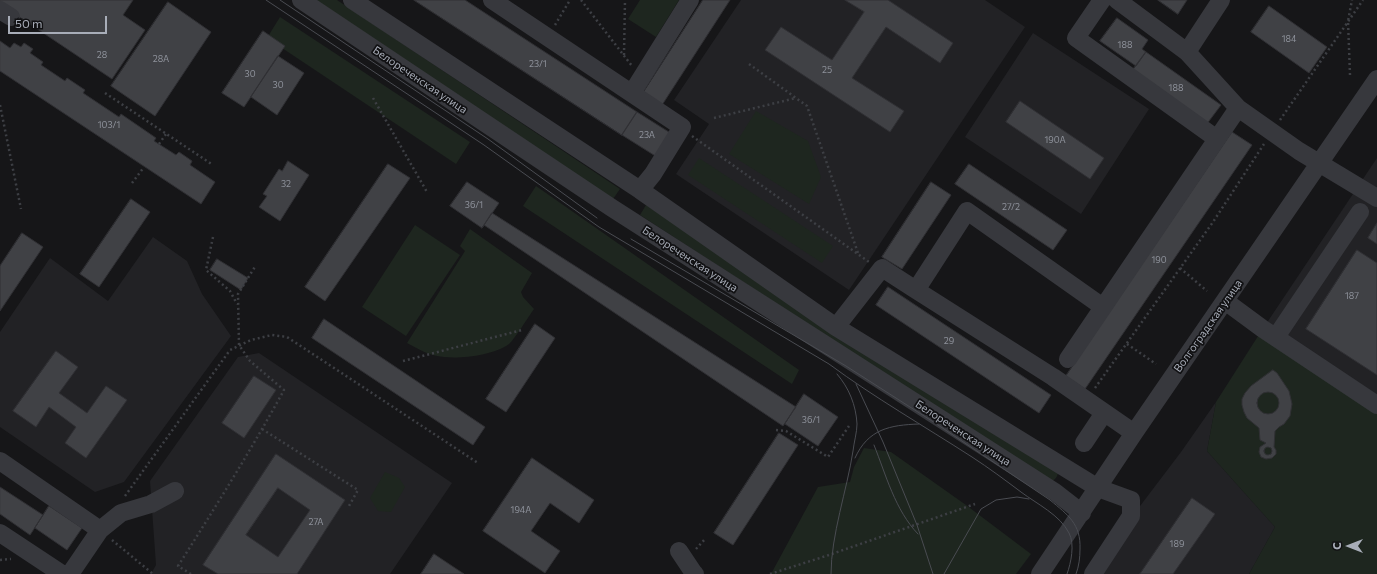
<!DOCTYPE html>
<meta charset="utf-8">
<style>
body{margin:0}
#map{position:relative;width:1377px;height:574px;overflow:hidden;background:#161618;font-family:Commissioner,sans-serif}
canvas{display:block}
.north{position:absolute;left:1329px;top:526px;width:40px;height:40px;-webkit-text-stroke:3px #111113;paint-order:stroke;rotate:270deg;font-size:11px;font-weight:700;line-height:16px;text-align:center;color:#a8adb8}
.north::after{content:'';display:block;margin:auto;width:14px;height:18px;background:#a8adb8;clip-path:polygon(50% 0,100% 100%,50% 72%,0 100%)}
.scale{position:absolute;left:8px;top:16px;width:99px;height:18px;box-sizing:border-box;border:2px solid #a8adb8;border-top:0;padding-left:5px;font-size:12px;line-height:14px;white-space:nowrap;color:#a8adb8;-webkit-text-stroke:3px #111113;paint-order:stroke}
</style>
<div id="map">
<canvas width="1377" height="574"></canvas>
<div class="north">С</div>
<div class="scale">50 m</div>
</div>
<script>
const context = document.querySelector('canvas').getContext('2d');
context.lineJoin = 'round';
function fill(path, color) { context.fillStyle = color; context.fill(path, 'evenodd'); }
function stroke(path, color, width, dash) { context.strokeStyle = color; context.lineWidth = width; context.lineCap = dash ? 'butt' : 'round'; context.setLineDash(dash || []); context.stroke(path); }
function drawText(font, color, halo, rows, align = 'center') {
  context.font = font + ' Commissioner,sans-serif'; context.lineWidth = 3.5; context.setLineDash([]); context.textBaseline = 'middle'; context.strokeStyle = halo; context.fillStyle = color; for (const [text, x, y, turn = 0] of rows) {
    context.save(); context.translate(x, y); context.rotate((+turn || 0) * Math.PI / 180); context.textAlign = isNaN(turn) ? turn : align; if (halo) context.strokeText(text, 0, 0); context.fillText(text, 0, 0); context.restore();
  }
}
fill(new Path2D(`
 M741,0H985L1025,27L849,290L676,174L709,124L674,100Z
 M1033,33L1149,109L1081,214L965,137Z
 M1377,158V414L1260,333Z
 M153,237L187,261L202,294L231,336L124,482L95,492L0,427V332L50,258L108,301Z
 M259,353L452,483L390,574H151L156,565L150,481L238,357Z
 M1216,402L1207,451L1275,527L1249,574H1091L1090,572L1181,452Z`), '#222225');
fill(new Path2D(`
 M316,0H337L620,189L613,199Z
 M640,0H679L656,37L628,19Z
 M280,17L470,142L456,164L267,38Z
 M756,111L808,141L821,177L809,204L729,154Z
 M699,158L833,246L822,263L688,175Z
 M536,186L799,370L792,384L523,206Z
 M646,205L1058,471C1058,476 1056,479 1051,482L640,215Z
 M415,225L460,255L406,336L362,307Z
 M470,229L532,273L521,292L523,297L534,309C529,316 514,340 509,344C494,355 462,359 444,357C430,356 418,349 407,343L465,251L460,246Z
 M1260,333L1377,414V574H1249L1275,527L1207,451L1216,402Z
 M864,448L891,452L966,505L1031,554L1016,574H771L818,487L850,482L854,467Z
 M385,472L399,478L405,487L391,512L378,511L370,498Z`), '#1e261f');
const building = new Path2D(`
 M0,0H133L123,15L145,30L112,79L0,4Z
 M414,0H465L637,112L622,135Z
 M703,0H730L662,105L643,93Z
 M845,0H888L953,43L940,63L886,27L852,78L904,111L890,132L765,50L781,27L832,60L864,12Z
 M1158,0H1187L1178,14Z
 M168,2L211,32L155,116L111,86Z
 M1269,6L1327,47L1309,73L1251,32Z
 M1117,18L1148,40L1142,49L1146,52L1136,66L1100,41Z
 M263,31L285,46L244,107L222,93Z
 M0,41L10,48L14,43L21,47L24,43L33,49L30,53L43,62L41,65L65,81L67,78L85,90L83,93L119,117L121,114L156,138L154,141L176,155L179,152L192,161L190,165L215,182L201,204L0,71Z
 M1146,52L1221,105L1206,125L1132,71Z
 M278,56L304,73L277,115L251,97Z
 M1020,101L1104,158L1090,179L1006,122Z
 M637,112L672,134L657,157L622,135Z
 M1232,132L1252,145L1085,389L1066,376Z
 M288,161L309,175L280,221L259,207L267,196L263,194L279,169L282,171Z
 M388,164L410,178L325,301L305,287Z
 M969,164L1067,230L1053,250L955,184Z
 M467,182L499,203L482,228L450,206Z
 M931,182L951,195L902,269L882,257Z
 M131,199L150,212L99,287L80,274Z
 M492,213L796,407L783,426L484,225L482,228Z
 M1377,223V244L1368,238Z
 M22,233L43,247L0,311V266Z
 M1357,250L1377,263V375L1306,329Z
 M217,259L248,278L241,290L210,270Z
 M888,287L1051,395L1039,413L876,305Z
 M324,319L485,427L473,445L312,338Z
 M535,324L555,338L506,412L486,399Z
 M56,351L78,367L59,393L87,413L106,386L127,400L86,458L65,443L76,427L49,407L36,427L13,411Z
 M1273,370L1277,373L1289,391L1292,404L1290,416L1284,424L1279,427L1275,431L1274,447L1276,450V454L1272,458L1266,459L1261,457L1259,452L1260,447L1266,443L1260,440L1259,428L1247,418L1244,412L1242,405V399L1245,393L1251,386Z
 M254,376L276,390L244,438L222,423Z
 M1257 403a11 11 0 1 1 22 0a11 11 0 1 1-22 0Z
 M804,394L838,417L818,446L785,424Z
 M779,433L798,445L733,545L714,533Z
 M1264 451a4 4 0 1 1 8 0a4 4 0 1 1-8 0Z
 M276,454L345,500L297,574H218L203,565ZM278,488L310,510L278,557L246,535Z
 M532,458L594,500L579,523L550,503L531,531L560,551L545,573L483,531Z
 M0,487L43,515L30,535L0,514Z
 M1192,498L1215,514L1173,574H1140Z
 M49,506L82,528L67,550L35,528Z
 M434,554L464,574H421Z`);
fill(building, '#404145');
stroke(building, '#303034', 1);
stroke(new Path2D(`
 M581,0L632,66
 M555,25L570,0
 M624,55L625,0
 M749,64L807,106L858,253
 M1350,75L1348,21L1352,0
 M105,93L213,165
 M373,98L427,192
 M0,105L21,209
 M714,118L796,98
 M1280,120L1363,0
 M692,136L869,262
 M159,144L166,134
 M132,183L144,167
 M213,237L206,270L230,291L237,304
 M1180,268L1207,291
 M1127,344L1156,364
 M403,361L522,330
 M1095,388L1213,222L1264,144
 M262,429L358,490L349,506
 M776,430L786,431L828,457L849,426
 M125,496L230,350L251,340L272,335L287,337L478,463
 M112,540L153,574
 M696,549L705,539
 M0,560L11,559
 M191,574L178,566C215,508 251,450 284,390L250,361L239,345L238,294L256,265
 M770,574L826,556L975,504`), '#3d3f44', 2.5, [2, 3]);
stroke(new Path2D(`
 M301,0L612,208L1055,492L1082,513
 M352,0L640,190L836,327L1098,488L1131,500V516L1093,574
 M492,0L682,127L653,174L640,190
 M1102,0L1076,38L1217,139
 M1117,0L1187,52L1238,108L1299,151L1377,198
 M0,10L11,17
 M1187,52L1221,0
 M632,93L690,0
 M916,290L1053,377L1134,433
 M1225,301L1263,329L1377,405
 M836,327L882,268L916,290L967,211L1103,307
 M1276,337L1360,212
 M1068,359L1238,108
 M1084,443L1104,413
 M0,461L100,530
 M0,533L62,574
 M679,551L693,572L695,574
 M70,574L100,530L121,513L151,504L175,491
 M1040,574L1134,433L1377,79`), '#37383d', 18);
stroke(new Path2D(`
 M266,0L484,145L599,227L829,364C875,398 924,426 972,457C989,468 1005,480 1021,492C1037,504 1060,515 1069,533C1075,544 1071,563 1067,574
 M280,0L488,139L597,218
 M631,239L846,366L935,423L1050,500C1068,515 1081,524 1080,549C1080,558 1079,566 1076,574
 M856,384L883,442L917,525L933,574
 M874,445C886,475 895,510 918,534
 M855,458C868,429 890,425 919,424
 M831,574C831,535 847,490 853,451C854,442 857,432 857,424C856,405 849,388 837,374
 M944,574L981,509L996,500L1017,497L1029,499`), '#4a4c52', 1);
drawText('9px', '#8e929b', null, [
 ["184",1289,39],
 ["188",1125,45],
 ["28",102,55],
 ["28А",161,59],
 ["23/1",538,64],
 ["25",827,70],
 ["30",250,74],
 ["30",278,85],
 ["188",1176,88],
 ["103/1",109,125],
 ["23А",647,135],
 ["190А",1055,140],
 ["32",286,184],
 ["36/1",474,205],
 ["27/2",1011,207],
 ["190",1159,260],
 ["187",1352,296],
 ["29",949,341],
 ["36/1",811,420],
 ["194А",521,510],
 ["27А",316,522],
 ["189",1177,544]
]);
drawText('11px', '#a8adb8', '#111113', [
 ["Белореченская улица",420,80,34],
 ["Белореченская улица",690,259,33],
 ["Волгоградская улица",1208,326,-55],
 ["Белореченская улица",963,433,33]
]);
</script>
